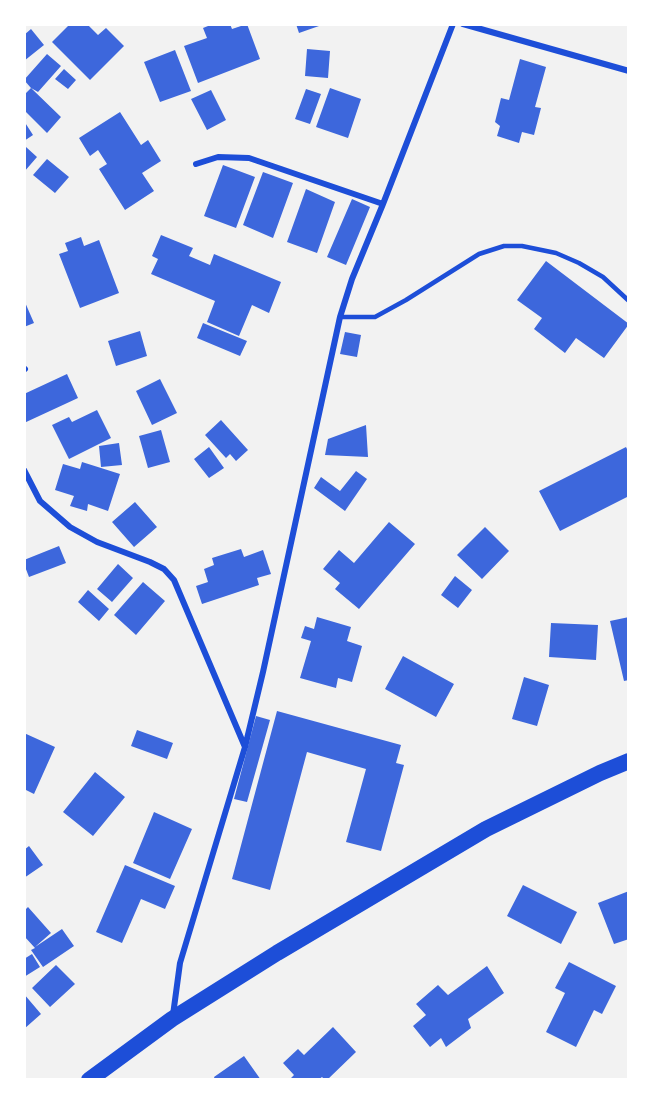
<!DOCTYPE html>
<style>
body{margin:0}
#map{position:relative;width:653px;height:1104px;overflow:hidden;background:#f2f2f2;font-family:Helvetica,sans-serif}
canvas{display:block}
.frame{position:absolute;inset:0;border:26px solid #fff;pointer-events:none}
</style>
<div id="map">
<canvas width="653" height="1104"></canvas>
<div class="frame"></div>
</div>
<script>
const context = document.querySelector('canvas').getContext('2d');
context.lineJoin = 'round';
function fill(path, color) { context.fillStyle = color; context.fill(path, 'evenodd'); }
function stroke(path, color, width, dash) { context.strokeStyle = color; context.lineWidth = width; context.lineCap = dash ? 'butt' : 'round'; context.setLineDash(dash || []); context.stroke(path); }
fill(new Path2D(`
 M70,24H87L98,35L106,28L124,46L90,80L52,42Z
 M213,24H230L232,29L247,24L260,59L198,83L184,46L207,38L203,28Z
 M296,24H318L319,26L299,33Z
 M31,29L44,45L24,61V35Z
 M307,49L330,51L328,78L305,76Z
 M175,50L191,91L160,102L144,62Z
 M47,54L61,66L38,92L31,88L24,80Z
 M520,59L546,67L535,107L541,108L534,135L522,132L519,143L497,136L500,126L495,122L501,98L509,100Z
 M64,69L76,80L68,89L55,79Z
 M31,88L61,117L47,133L24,110V95Z
 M330,88L361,99L348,138L316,127Z
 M306,89L321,94L310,124L295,119Z
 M211,90L226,120L207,130L191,99Z
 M120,112L141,145L148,140L161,161L142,173L154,191L125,210L99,169L107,164L98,150L90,156L79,138Z
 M24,121L33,135L24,141Z
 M26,147L37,157L24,172V149Z
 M47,159L69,177L55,193L33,175Z
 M223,165L255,177L236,228L204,216Z
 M263,172L293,183L273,238L243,225Z
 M306,189L335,202L317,253L287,242Z
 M352,199L370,207L346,265L327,257Z
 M161,235L193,248L189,256L210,265L214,254L281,282L269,313L252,305L239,336L207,322L215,301L151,274L158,259L152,256Z
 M81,237L84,246L99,240L119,293L80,308L59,254L68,251L65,243Z
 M546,261L629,324L604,358L576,338L565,353L534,329L542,318L517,300Z
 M24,300L34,323L24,327Z
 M203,323L247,341L240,356L197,338Z
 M140,331L147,356L116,366L108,341Z
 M345,332L361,335L357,357L340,354Z
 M67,374L78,398L24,423V394Z
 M160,379L177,413L152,425L136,391Z
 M97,410L111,438L69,459L52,425L69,417L72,422Z
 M221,420L248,450L236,461L230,454L226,458L205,435Z
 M366,425L368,457L325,455L328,439Z
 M161,430L170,462L148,468L139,436Z
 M119,443L122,465L101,467L99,446Z
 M209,447L224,468L209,478L194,459Z
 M626,447L629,453V496L560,531L539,491Z
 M82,462L120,474L108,511L88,504L87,511L70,506L74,496L55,490L63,464L80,469Z
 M356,471L367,479L345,511L314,488L321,477L340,491Z
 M135,502L157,527L134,547L112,522Z
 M389,522L415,544L359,609L335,589L340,583L323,569L339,550L354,563Z
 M485,527L509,551L482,579L457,555Z
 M59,546L66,563L29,577L24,564V560Z
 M241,549L244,557L263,550L271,574L257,578L259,585L202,604L196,586L208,582L204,569L214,565L212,558Z
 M118,564L133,578L112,602L97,589Z
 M455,576L472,590L458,608L441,595Z
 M143,582L165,601L136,635L114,615Z
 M88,590L109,609L99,621L78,602Z
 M317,617L351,627L347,641L362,646L352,682L338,678L336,688L300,678L311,641L301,638L305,626L314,629Z
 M629,617V680L624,681L610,621Z
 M551,623L598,625L596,660L549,657Z
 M403,656L454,684L436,717L385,689Z
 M524,677L549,685L537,726L512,719Z
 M277,711L401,745L396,763L404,765L381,851L346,842L366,769L307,752L270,890L232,879Z
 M256,716L270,720L247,802L234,799Z
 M137,730L173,743L167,759L131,746Z
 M24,733L55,747L34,794L24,789Z
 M95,772L125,797L93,836L63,812Z
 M154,812L192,829L170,879L133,863Z
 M29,846L43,865L24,878V850Z
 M125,865L175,886L165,909L141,899L122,943L96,932Z
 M523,885L577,912L561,944L507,916Z
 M629,891V939L614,944L598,903Z
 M28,907L51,933L35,947L62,929L74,946L43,967L31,950L35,948L24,936V911Z
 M32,954L40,967L24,977V959Z
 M569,962L616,986L602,1014L594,1010L576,1047L546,1032L565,993L555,988Z
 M56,965L75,984L50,1007L32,988Z
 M487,966L504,993L468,1019L471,1028L446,1047L441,1038L430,1047L413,1026L426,1015L416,1004L438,985L448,995Z
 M24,994L41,1014L24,1029Z
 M333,1027L356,1052L327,1080H325L322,1077L318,1080H289L294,1075L283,1063L298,1049L304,1055Z
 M244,1056L261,1080H215L214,1077Z`), '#3d67dc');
stroke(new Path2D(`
 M340,317H375L406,300L479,254L504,246H522L556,253L579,263L603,277L629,301`), '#1d4ed8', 4.5);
stroke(new Path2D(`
 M463,24L629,71
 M196,164L218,157L249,158L383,204
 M24,370L25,369
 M24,470L40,501L70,527L97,542L150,562L164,569L174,580L245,747
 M173,1015L180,963L245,747L263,672L340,317L352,279L383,204L453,24`), '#1d4ed8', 6);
stroke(new Path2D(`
 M89,1080L172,1019L277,953L486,829L600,773L629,761`), '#1d4ed8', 16);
</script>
